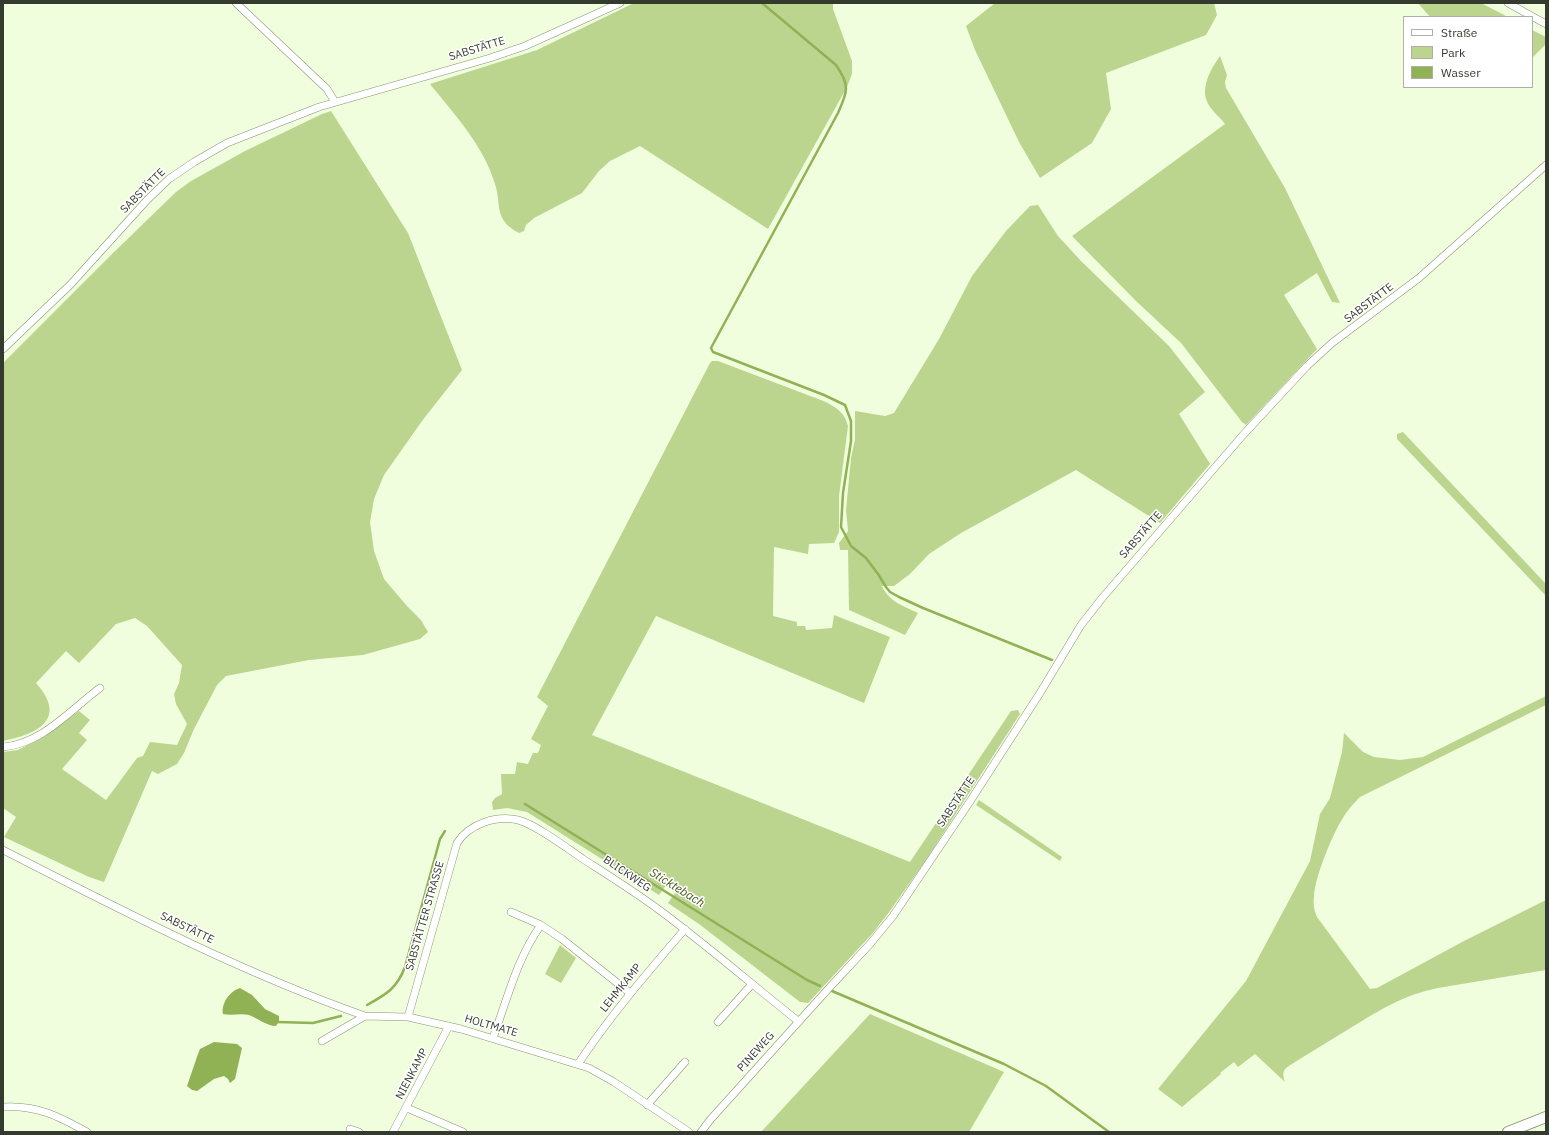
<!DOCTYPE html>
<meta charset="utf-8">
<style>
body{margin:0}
#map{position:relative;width:1549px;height:1135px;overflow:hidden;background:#f1fedd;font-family:"IBM Plex Sans",sans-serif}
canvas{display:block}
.frame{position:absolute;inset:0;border:4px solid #353a2e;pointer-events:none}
.legend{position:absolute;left:1403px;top:16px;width:130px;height:72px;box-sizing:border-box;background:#fff;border:1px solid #aeb0ab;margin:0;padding:5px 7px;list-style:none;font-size:12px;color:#353a2e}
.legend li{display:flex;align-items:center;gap:8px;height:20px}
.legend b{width:20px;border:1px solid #aeb0ab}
</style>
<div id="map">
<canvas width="1549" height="1135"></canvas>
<div class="frame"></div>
<ul class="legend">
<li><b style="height:5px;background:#fff"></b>Straße</li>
<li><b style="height:11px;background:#bbd58e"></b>Park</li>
<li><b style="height:11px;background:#91b155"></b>Wasser</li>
</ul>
</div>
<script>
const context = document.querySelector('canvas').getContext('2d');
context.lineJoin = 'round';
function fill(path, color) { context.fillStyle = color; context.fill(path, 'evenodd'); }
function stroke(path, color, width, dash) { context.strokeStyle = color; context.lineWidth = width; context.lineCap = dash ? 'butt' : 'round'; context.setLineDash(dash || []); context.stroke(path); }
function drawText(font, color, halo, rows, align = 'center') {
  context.font = font + ' "IBM Plex Sans",sans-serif'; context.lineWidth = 3; context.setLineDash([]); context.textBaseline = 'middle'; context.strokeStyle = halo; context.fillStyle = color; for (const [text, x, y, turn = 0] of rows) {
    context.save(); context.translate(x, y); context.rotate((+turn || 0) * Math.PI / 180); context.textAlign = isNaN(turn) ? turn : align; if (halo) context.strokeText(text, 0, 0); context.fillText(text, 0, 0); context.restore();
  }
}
fill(new Path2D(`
 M634,3H833V9L852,61V74L847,87L768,229L640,146L610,161L599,171L582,193L534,218L526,225L524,231L519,233C493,219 502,206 495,184C484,146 454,114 430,84L537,50Z
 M995,3H1214L1217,15L1206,35L1106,73L1111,109L1092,143L1040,178L1019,142L975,50L966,26Z
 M1418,3H1481L1508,17H1430Z
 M1532,30L1546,37V44L1532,58Z
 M1220,56L1227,75L1225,82L1226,88L1285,188L1340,303L1332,302L1317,273L1284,295L1317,349L1246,425L1242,422L1181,343L1136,301L1072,236L1225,124C1220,117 1209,109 1206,99C1202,84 1212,67 1220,56Z
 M331,111L408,233L462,370L422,421L384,475L374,499L370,522L374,551L384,579L407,606L421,620L428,632L420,639L363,655L309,660L226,676L217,685L194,729L184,753L177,764L158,774L152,771L104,882L89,877L4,837L16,817L3,808V752L18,750L43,737L79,711L90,720L79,733L87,740L62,769L106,800L137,758L143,756L150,742L177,745L187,724L176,704L174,694L179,683L182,665L147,626L135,618L116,624L79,663L66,651L36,683C68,719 38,734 3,741V363L110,256L176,192L191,181L245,151L322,114Z
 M1038,205L1058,236L1081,261L1169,346L1205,392L1179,414L1210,464L1160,523L1076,470L961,533L929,554L910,574L894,586H882C888,601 905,607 918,613L905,635L849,610L848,550H840L839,543L848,531L846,510L851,458L855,439V411L885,416L894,413L939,339L972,276L1006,231L1030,206Z
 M712,361H718L826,402C837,408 845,413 848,426L839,496V532L834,543L809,544L808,554L774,547L773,616L797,622V626H805L806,630L832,628L834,615L890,637L864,703L656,616L592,735L910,862L1011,711L1018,710L1020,714L926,860L887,915L872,934L808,1003L800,1002L699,924L668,903L677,890L667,884L659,895L527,812L507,808L493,810L492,802L495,798L502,794L501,774H515L517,762L528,764L533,753H538L541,745L531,739L548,706L537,697L710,363Z
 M1403,432L1546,584V596L1397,439V434Z
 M1546,696V705L1360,797C1355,802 1350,807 1346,813C1334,830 1315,876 1314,896C1313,904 1314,910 1317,917L1370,989L1377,988L1464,941L1546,900V970L1438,988C1403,995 1382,1009 1352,1027C1333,1039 1314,1050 1295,1062C1285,1069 1281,1069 1285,1082L1255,1054L1238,1067L1234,1062L1220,1073L1221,1074L1182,1107L1158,1089L1246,981L1310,861L1320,814L1330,798L1342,752L1344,733L1363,752L1374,757L1400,760L1423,757Z
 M979,800L1062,857L1060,861L976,805Z
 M560,945L576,958L561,983L545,974Z
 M870,1014L1004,1072L969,1132H761Z`), '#bbd58e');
fill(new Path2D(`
 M240,988L252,995L265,1009L279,1016V1021L276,1026C267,1026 257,1018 249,1015C240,1013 231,1016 223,1014C221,1003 230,991 240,988Z
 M214,1042L237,1044L242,1048L235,1079L230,1083L228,1079L224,1076L214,1079L197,1091L192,1090L187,1086L198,1054L200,1049Z`), '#91b155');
stroke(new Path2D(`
 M762,3L836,65C850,85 848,91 838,113L711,348L713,352L824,395L845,405L851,421V441L843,493L841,527L851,546L866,558L878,574L886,587L890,592L899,597L923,608L1052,660
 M525,804L807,980L820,986
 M832,991L1004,1064L1046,1086L1109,1132
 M367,1005C387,994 397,988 405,967L440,839L445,831
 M277,1022L313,1023L341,1016`), '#91b155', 2.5);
const street = new Path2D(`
 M236,3L327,89L335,102
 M1508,3L1546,24
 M3,349L70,285L148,199L169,179L194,162L227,143L319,107L490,58L525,46L620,3
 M3,747C42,744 70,710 100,688
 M3,850C121,910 240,972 365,1016
 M511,912L541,925L562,939L630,993
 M408,1017L457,843C469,824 496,815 518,820C535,824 567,848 583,859C611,877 640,895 666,915C711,949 754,986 798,1021
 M718,1022L752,984
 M493,1038C507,1000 517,958 541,925
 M322,1041L365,1016L408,1017L461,1029L589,1068L614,1082L689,1132
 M578,1064C610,1016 647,973 685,929
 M647,1105L685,1062
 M3,1107C37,1105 58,1116 87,1132
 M407,1108L463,1132
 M350,1129L359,1132
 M393,1132L449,1026
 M701,1132L710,1120L830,987L870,944L893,916L969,803L1040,693L1081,625L1103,597L1243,435L1307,366L1332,343L1419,278L1546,165`);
const secondary = new Path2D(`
 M1508,1132L1546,1117`);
stroke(street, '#889476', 8);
stroke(secondary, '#889476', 12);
stroke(street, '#fff', 7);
stroke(secondary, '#fff', 10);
drawText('11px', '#353a2e', '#fff', [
 ["SABSTÄTTE",477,49,-17],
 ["SABSTÄTTE",143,191,-45],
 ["SABSTÄTTE",1369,303,-37],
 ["SABSTÄTTE",1141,535,-49],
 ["SABSTÄTTE",956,802,-56],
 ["BLICKWEG",627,874,34],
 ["SABSTÄTTER STRASSE",425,916,-74],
 ["SABSTÄTTE",187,928,26],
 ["LEHMKAMP",621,988,-51],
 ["HOLTMATE",491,1026,16],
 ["PINEWEG",756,1052,-48],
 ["NIENKAMP",412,1074,-62]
]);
drawText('italic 12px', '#415513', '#fff', [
 ["Sticktebach",677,888,32]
]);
</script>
